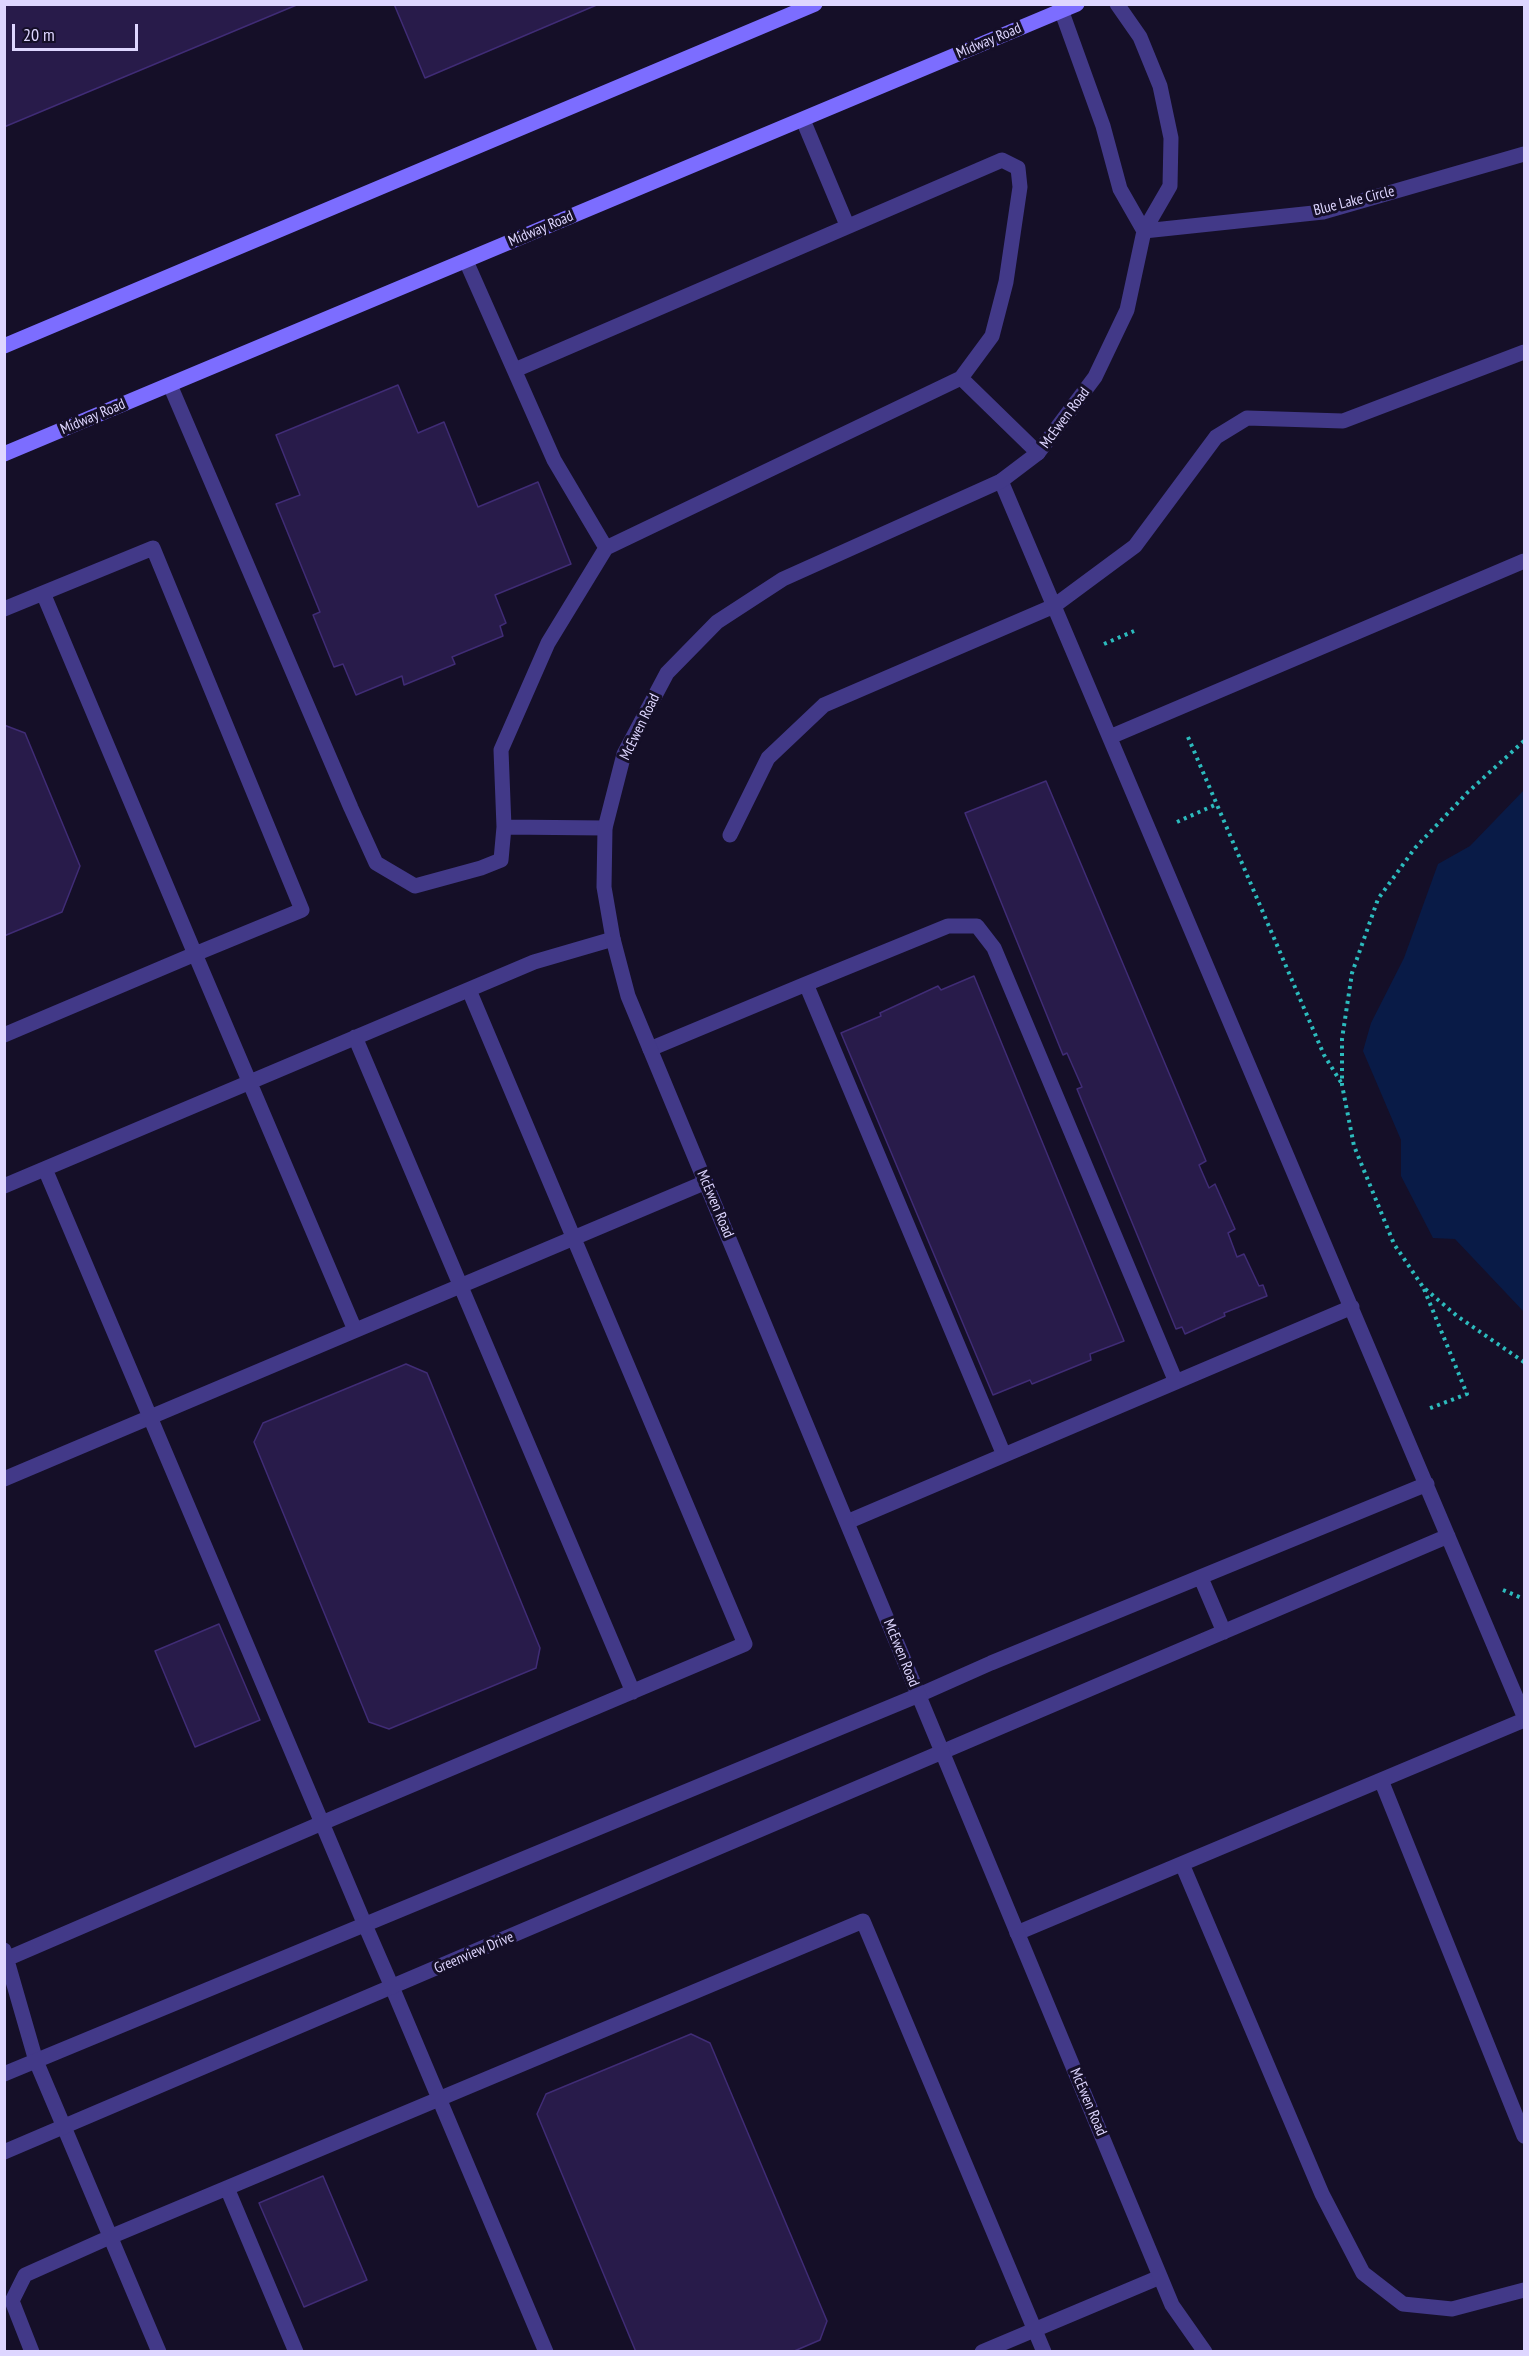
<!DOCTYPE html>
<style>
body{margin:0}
#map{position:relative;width:1529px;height:2356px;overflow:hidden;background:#150f28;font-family:"PT Sans Narrow",sans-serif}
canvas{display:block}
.frame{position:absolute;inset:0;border:6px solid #ded6ff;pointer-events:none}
.scale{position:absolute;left:12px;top:24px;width:126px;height:27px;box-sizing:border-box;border:3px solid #ded6ff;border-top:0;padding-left:8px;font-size:18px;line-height:21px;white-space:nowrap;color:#ded6ff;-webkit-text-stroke:4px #150f28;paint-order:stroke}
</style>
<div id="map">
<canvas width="1529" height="2356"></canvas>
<div class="frame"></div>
<div class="scale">20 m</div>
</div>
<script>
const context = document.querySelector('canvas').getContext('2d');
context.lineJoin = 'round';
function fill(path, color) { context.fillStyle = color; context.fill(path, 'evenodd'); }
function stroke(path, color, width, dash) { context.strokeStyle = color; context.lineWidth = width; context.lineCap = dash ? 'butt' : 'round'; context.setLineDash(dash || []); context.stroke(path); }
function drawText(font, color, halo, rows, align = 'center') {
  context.font = font + ' "PT Sans Narrow",sans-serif'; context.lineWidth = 6; context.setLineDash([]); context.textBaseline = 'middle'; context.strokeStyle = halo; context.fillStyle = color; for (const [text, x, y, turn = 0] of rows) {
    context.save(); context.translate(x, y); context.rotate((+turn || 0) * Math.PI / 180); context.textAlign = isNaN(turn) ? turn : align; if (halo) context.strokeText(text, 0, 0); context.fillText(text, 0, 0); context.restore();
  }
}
fill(new Path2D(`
 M1524,790V1312L1455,1239L1433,1238L1401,1176V1140L1363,1051L1371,1023L1404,958L1438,864L1470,846Z`), '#091b47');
const building = new Path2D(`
 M4,4H299L4,127Z
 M394,4H599L425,78Z
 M398,385L418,433L444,422L478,507L538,482L571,564L495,595L506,623L500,626L503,636L452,657L455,664L404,685L402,676L356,695L343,664L334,667L313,615L320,612L276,504L300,495L276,435Z
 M4,725L25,733L80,866L62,912L4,936Z
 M1046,781L1206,1161L1199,1165L1209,1188L1215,1184L1235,1229L1228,1233L1237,1257L1244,1254L1259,1286L1263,1285L1267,1296L1224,1313L1225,1316L1185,1334L1182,1327L1176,1329L1077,1089L1082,1087L1067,1053L1063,1055L965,813Z
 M974,976L1124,1341L1090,1354L1091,1360L1032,1384L1030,1380L993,1395L841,1033L881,1016L880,1013L938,986L941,990Z
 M406,1364L427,1373L540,1648L536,1668L389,1729L369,1722L254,1442L263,1423Z
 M219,1624L260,1720L195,1747L155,1651Z
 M691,2034L710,2043L827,2321L820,2340L792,2352H636L537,2114L546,2094Z
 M323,2176L367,2280L304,2307L259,2203Z`);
fill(building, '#281b4a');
stroke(building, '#402c76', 1.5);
stroke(new Path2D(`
 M1104,644L1134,631
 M1188,737L1324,1055L1342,1084
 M1524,741L1468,792L1415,848L1378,899L1352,973L1342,1039V1085L1354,1146L1394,1244L1423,1287L1457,1316L1524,1362
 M1177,822L1217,804
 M1424,1289L1467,1394L1428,1409
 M1503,1590L1524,1599`), '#2cbbbd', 4, [3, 4.5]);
stroke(new Path2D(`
 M803,120L847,225
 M466,261L554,460L606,548
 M515,370L1002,160L1018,168L1020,187L1006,282L992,336L961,378
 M170,385L351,808L376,863L415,886L481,868L501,860L504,827
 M1001,481L1524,1716
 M4,609L153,548L302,910L195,954L43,593
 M1110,737L1524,561
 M605,828L504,827L501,750L548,643L606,548L961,378L1038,453
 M730,835L768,758L824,705L1054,606L1135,546L1216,437L1247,418L1343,421L1524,352
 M4,1035L195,954L355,1330
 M355,1037L633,1692
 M650,1049L806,984
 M45,1169L322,1823L745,1644L469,990
 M4,1186L534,962L613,939
 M1004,1455L806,984L948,926H977L994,948L1176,1382
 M4,1479L706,1182
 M847,1522L1352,1307
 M1201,1578L1224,1632
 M919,1695L991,1663L1427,1484
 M942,1752L1448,1536
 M1381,1780L1524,2136
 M1182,1864L1322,2194L1363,2273L1403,2304L1452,2309L1524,2290
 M1017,1933L1524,1720
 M4,1950L36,2061
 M4,1960L322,1823L365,1925
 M392,1987L546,2352
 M64,2127L159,2352
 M227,2188L296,2352
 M32,2352L12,2301L25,2275L110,2237L863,1921L1044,2352
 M982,2352L1160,2277`), '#423988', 15);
stroke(new Path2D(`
 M1059,4L1103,126L1120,189L1144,231
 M1117,4L1140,37L1160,86L1171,138L1170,186L1144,231L1127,310L1095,377L1038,453L1001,481L783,579L717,622L667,673L624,754L605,828L604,887L613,939L628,996L1172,2305L1205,2352
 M1144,231L1323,212L1524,154
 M365,1925L392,1987
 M36,2061L64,2127
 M4,2074L919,1695
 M4,2152L942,1752`), '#423988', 15);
stroke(new Path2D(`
 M4,346L815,4
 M4,454L1077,4`), '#7c6dff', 15);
drawText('15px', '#ded6ff', '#150f28', [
 ["Midway Road",989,41,-23],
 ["Blue Lake Circle",1354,201,-14],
 ["Midway Road",541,229,-23],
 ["Midway Road",93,417,-23],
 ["McEwen Road",1065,418,-53],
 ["McEwen Road",640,727,-64],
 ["McEwen Road",715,1204,67],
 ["McEwen Road",901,1653,68],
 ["Greenview Drive",474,1953,-23],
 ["McEwen Road",1088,2102,67]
]);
</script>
